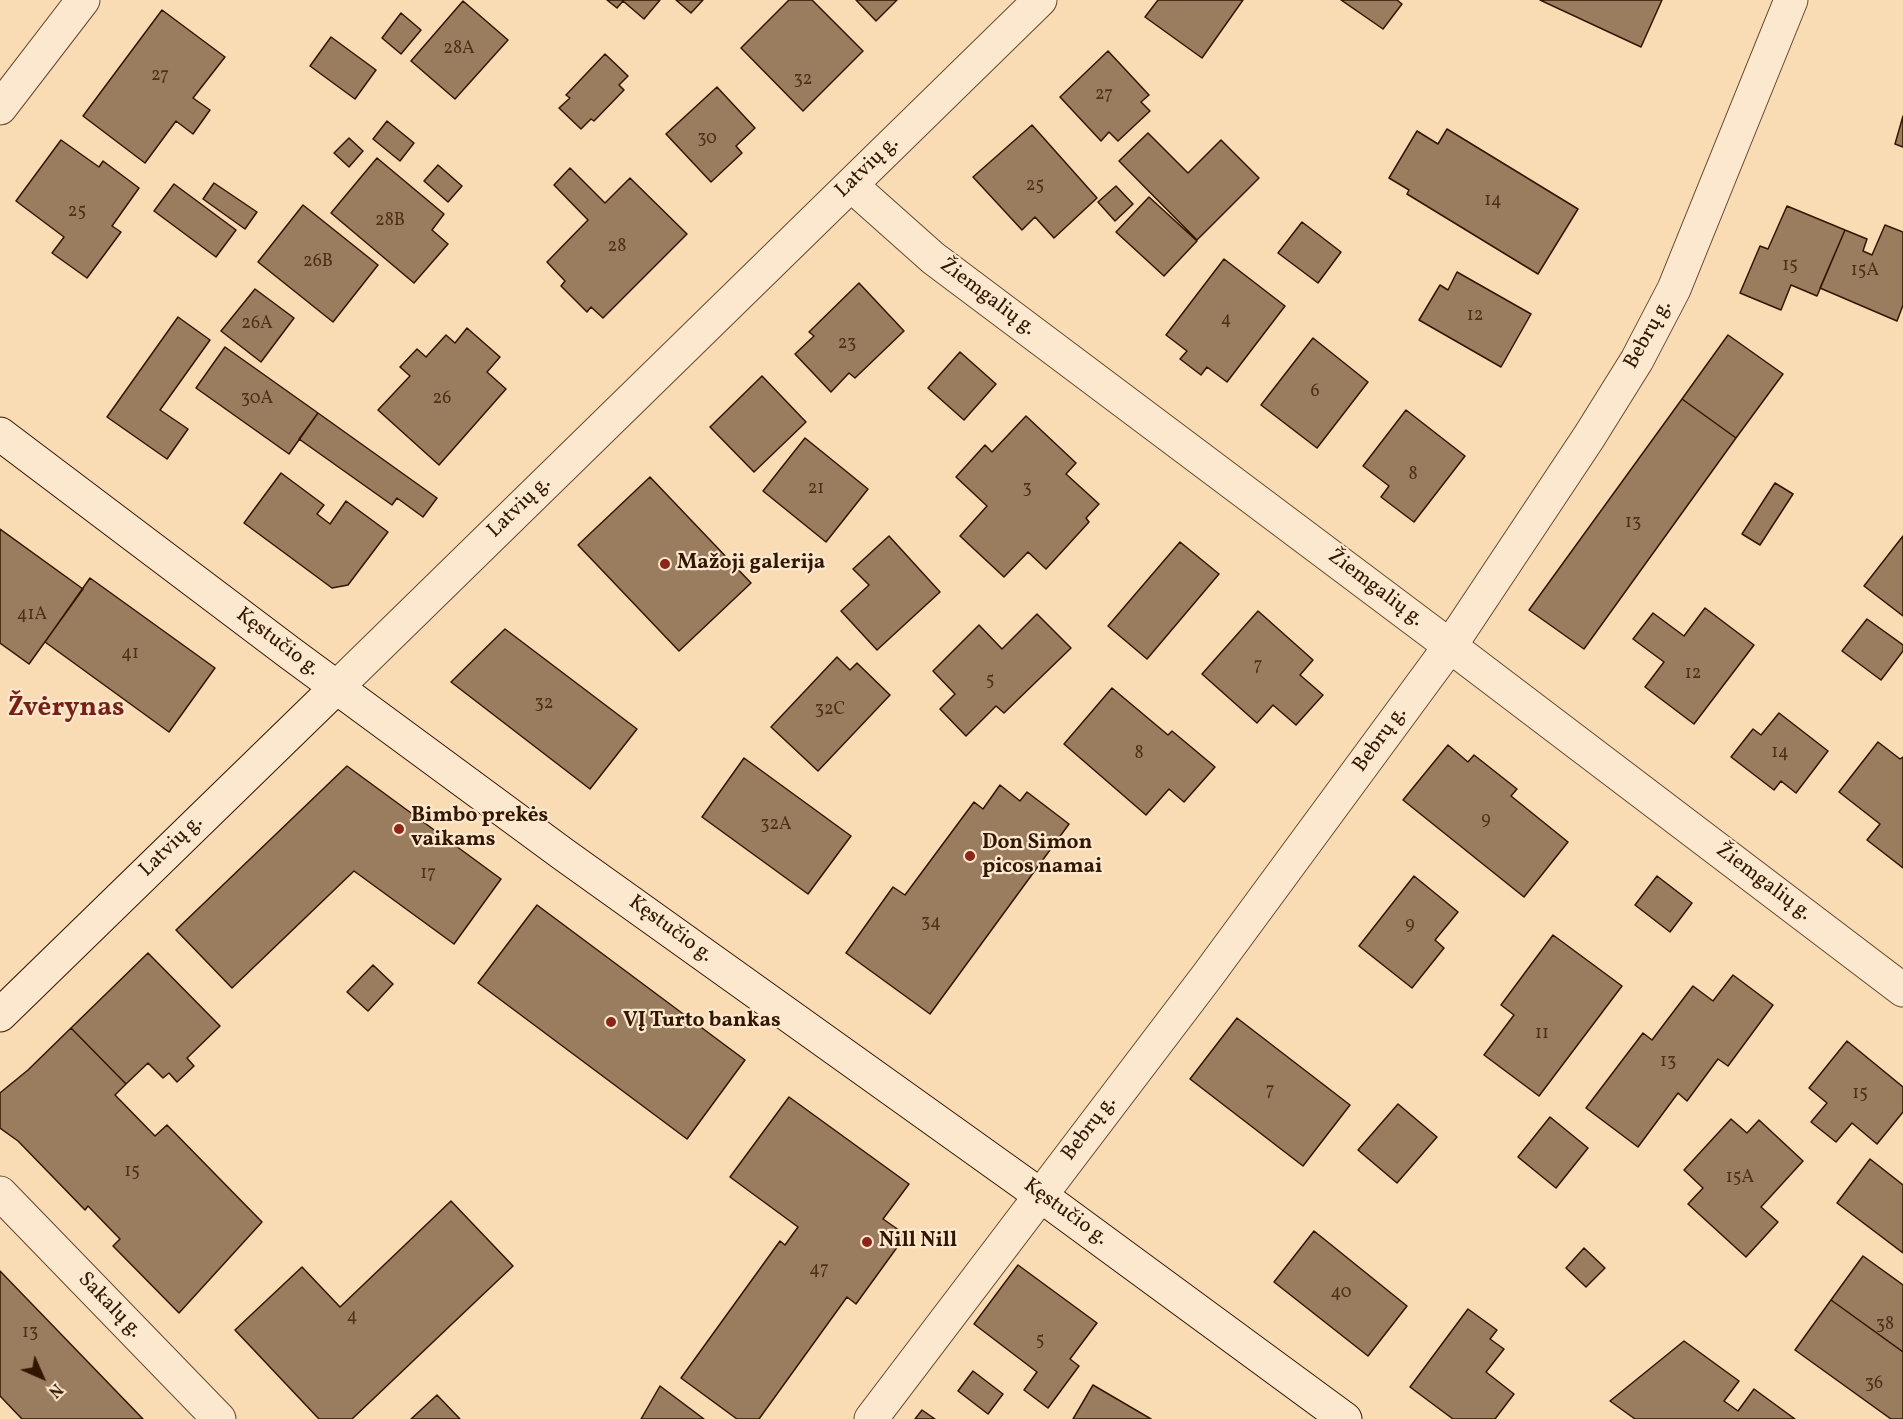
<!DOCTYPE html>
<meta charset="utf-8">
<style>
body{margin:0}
#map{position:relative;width:1903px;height:1419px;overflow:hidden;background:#f9dcb4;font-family:Vollkorn,serif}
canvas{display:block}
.north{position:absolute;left:12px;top:1347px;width:60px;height:60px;-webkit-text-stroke:4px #fbe8ce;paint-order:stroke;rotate:135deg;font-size:16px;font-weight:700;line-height:24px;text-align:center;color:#331601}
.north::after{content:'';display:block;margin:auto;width:21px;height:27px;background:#331601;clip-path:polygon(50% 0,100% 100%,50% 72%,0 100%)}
</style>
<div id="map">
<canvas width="1903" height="1419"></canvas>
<div class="north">N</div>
</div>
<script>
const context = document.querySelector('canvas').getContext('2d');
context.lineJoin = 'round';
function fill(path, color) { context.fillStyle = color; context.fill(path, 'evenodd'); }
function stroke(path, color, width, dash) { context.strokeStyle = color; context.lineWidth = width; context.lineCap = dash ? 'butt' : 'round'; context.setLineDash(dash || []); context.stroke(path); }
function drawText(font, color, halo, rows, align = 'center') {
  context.font = font + ' Vollkorn,serif'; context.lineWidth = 4.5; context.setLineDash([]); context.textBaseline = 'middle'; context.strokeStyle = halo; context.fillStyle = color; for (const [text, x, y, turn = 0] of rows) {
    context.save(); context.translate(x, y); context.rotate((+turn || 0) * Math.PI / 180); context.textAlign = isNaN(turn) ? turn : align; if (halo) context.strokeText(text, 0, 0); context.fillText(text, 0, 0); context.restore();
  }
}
const building = new Path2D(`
 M607,0H660L644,19L623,1L617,8Z
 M676,0H703L691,13Z
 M789,0H812L863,51L803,111L741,48Z
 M856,0H897L876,21Z
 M1158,0H1243L1202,58L1145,17Z
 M1341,0H1397L1402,4L1383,29Z
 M1540,0H1662L1641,47Z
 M463,1L508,40L455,99L411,61Z
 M162,10L225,57L193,98L210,110L193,134L176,121L145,163L83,116Z
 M401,13L421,30L401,54L382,38Z
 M331,37L376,70L355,99L310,66Z
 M1108,51L1149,95L1141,102L1150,111L1118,141L1109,132L1101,141L1060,97Z
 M605,54L628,76L619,85L624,90L594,121L591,119L581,129L559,108L570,98L566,95Z
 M717,87L755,128L736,146L742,153L711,182L666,134Z
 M1903,116V147L1895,144Z
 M387,121L414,143L400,161L373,139Z
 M1032,125L1097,198L1054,238L1035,217L1022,230L973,177Z
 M1447,129L1578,209L1538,274L1407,194L1409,190L1389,178L1417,131L1438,144Z
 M1148,133L1188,173L1221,140L1259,178L1197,240L1119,161Z
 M349,138L363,151L349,167L334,153Z
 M61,140L99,167L103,161L139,188L112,226L121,232L87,278L52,253L64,237L16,201Z
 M377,158L444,214L432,230L448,244L414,283L331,213Z
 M438,165L462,186L448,202L424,181Z
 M570,168L605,203L630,178L687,234L603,318L591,307L587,312L561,286L565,281L547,262L588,220L554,185Z
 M214,183L257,212L245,229L203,199Z
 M174,184L236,230L216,257L154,211Z
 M1116,186L1133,204L1115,221L1098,202Z
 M1149,197L1197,241L1164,276L1116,232Z
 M303,205L378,265L333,322L258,262Z
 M1787,206L1845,230L1817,296L1791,285L1781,310L1740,293L1760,246L1768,249Z
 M1302,222L1341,252L1318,283L1278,253Z
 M1885,225L1903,232V305L1897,321L1820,288L1845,230L1867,239L1863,251L1872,255Z
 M1224,259L1285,306L1227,382L1207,367L1201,375L1180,359L1187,351L1166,335Z
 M1457,272L1531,314L1501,367L1419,320L1440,285L1448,290Z
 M859,283L904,331L855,378L849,373L831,392L795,354L814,336L809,332Z
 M255,289L294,318L261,362L221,331Z
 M178,317L210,340L160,410L188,429L167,459L107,417Z
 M467,328L500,357L487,372L506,389L439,465L378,410L410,376L400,367L417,349L426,357L446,335L455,343Z
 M1728,335L1783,374L1736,438L1682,399Z
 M1313,338L1368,382L1317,448L1261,405Z
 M225,347L318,413L289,454L196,388Z
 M960,352L996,384L964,420L928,388Z
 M762,376L806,422L754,472L710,427Z
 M1682,399L1736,438L1584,649L1529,610Z
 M1406,410L1465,456L1414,522L1381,497L1389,486L1363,466Z
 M318,413L437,498L423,517L397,498L392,505L299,439Z
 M1026,416L1076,463L1066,474L1099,504L1086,518L1089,522L1046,569L1028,552L1004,577L960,536L987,506L956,477L985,445L992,452Z
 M805,438L868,489L826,542L763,491Z
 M281,473L324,505L317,514L330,524L346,501L388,532L348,585L332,588L244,523Z
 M650,477L751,583L679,651L578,545Z
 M1775,483L1793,494L1760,545L1742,534Z
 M0,529L83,589L29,664L0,643Z
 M889,536L940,592L877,650L841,611L869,585L853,569Z
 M1903,536V616L1864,586Z
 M1180,542L1219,574L1147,659L1108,626Z
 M90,578L215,668L169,732L45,642Z
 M1705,608L1754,645L1694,724L1645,687L1664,662L1633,639L1653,613L1684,636Z
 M1258,611L1313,660L1300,675L1323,695L1296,725L1273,705L1257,723L1202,674Z
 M1037,614L1071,648L1004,713L996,706L966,736L940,709L955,694L933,671L979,625L1002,649Z
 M1867,619L1903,645V651L1881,680L1842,651Z
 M505,629L637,729L590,789L451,682Z
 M837,657L850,670L857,663L890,695L818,771L771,727Z
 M1112,688L1168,735L1172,731L1215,767L1184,802L1169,789L1146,815L1064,744Z
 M1779,713L1828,751L1796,793L1781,781L1774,790L1731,757L1753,729L1761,735Z
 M1878,742L1900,759L1903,757V868L1867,840L1880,824L1839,792Z
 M1448,745L1468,762L1474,755L1517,789L1511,796L1568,842L1524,897L1403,800Z
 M744,758L851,836L808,894L702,817Z
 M347,766L501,879L454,944L354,871L232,988L176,930Z
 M1000,785L1020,801L1027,792L1069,824L930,1014L846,953L893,887L905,895L974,802L983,809Z
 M1414,876L1458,912L1435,940L1444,948L1412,988L1359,946Z
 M1657,876L1692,903L1670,932L1635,905Z
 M537,905L745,1060L687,1139L478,983Z
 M1553,935L1622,986L1539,1096L1484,1055L1514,1015L1501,1005Z
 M148,953L220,1026L187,1058L194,1066L177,1082L169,1073L163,1078L148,1063L126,1084L71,1028Z
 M373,965L393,984L368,1011L347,992Z
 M1733,975L1773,1005L1728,1066L1718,1059L1687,1101L1678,1093L1638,1147L1586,1108L1643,1033L1652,1040L1693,986L1713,1001Z
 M1237,1018L1350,1105L1303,1166L1190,1079Z
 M71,1028L126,1084L115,1095L155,1136L167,1125L262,1222L179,1313L113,1246L120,1239L88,1206L85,1210L18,1141L0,1128V1093L28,1070Z
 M1847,1041L1903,1087V1112L1877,1144L1852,1123L1836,1142L1811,1122L1827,1103L1809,1088Z
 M789,1097L909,1184L883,1219L906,1235L856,1304L847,1297L759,1419H737L681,1378L780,1241L785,1245L798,1227L730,1177Z
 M1398,1104L1437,1137L1397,1183L1358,1150Z
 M1550,1117L1588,1148L1556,1188L1518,1157Z
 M1731,1119L1747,1133L1759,1120L1803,1161L1761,1207L1778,1222L1746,1257L1688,1204L1703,1188L1684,1170Z
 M1870,1159L1903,1185V1253L1837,1203Z
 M451,1201L513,1266L352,1419H319L235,1330L302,1267L340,1307Z
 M1314,1231L1407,1306L1368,1356L1274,1282Z
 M1584,1248L1605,1268L1586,1287L1566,1268Z
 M1863,1256L1903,1285V1352L1831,1300Z
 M1018,1265L1097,1323L1070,1359L1079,1366L1048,1408L1024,1390L1037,1372L974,1324Z
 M0,1271L143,1419H22L0,1396Z
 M1831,1300L1903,1352V1419H1891L1795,1350Z
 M1468,1309L1497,1330L1490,1339L1504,1349L1486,1372L1514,1394L1495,1419H1453L1410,1387Z
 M1684,1341L1739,1381L1724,1401L1738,1411L1754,1389L1795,1419H1635L1610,1401Z
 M973,1371L1003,1394L988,1414L958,1391Z
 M1093,1385L1151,1419H1073Z
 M660,1386L704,1419H641Z
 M437,1395L460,1419H411Z
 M922,1410L935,1419H915Z`);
fill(building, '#9a7d5e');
stroke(building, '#331601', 1.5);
const street = new Path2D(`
 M0,108L83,0
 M851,185L933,258L1450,646L1903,990
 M337,687L1040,0
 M0,1193L219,1419
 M871,1419L1208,975L1450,646L1589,437L1637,360L1674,289L1791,0`);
const secondary = new Path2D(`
 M0,434L290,653L563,854L1040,1195L1345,1419
 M0,1015L337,687`);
stroke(street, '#64482e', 35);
stroke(secondary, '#331601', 35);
stroke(street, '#fbe8ce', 33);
stroke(secondary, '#fbe8ce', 33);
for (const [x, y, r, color] of [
 [665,564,6,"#8f2418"],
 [399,829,6,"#8f2418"],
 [970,856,6,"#8f2418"],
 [611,1022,6,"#8f2418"],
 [867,1242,6,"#8f2418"]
]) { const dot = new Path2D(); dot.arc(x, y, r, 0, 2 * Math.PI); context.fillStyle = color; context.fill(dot); stroke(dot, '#fbe8ce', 2); }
drawText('18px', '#4d3018', null, [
 ["28A",459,50],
 ["27",160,77],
 ["32",803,81],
 ["27",1104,96],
 ["30",707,140],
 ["25",1035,187],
 ["14",1493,202],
 ["25",77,213],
 ["28B",390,222],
 ["28",617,248],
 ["26B",318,263],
 ["15",1790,267],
 ["15A",1865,272],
 ["12",1475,317],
 ["4",1226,321],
 ["26A",257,325],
 ["23",847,345],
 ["6",1315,393],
 ["30A",257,400],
 ["26",442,400],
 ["8",1413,476],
 ["21",816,490],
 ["3",1027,490],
 ["13",1633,524],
 ["41A",32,616],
 ["41",130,655],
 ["7",1258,667],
 ["12",1693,675],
 ["5",990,682],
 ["32",544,705],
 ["32C",830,711],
 ["14",1780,754],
 ["8",1139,755],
 ["9",1486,821],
 ["32A",776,826],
 ["17",428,875],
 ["34",931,924],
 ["9",1410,926],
 ["11",1542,1035],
 ["13",1668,1063],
 ["7",1270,1092],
 ["15",1860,1095],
 ["15",132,1173],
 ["15A",1740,1179],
 ["47",819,1271],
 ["40",1341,1294],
 ["4",352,1318],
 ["38",1885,1326],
 ["13",30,1334],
 ["5",1040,1342],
 ["36",1874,1385]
]);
drawText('21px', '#331601', '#fbe8ce', [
 ["Latvių g.",868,168,-44],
 ["Žiemgalių g.",987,298,37],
 ["Bebrų g.",1649,335,-61],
 ["Latvių g.",520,508,-44],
 ["Žiemgalių g.",1375,589,37],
 ["Kęstučio g.",277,643,37],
 ["Bebrų g.",1381,740,-54],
 ["Latvių g.",172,847,-44],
 ["Žiemgalių g.",1763,883,37],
 ["Kęstučio g.",670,930,36],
 ["Bebrų g.",1090,1129,-53],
 ["Kęstučio g.",1065,1213,36],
 ["Sakalų g.",109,1306,46]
]);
drawText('bold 21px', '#331601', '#fbe8ce', [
 ["Mažoji galerija",677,564],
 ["Bimbo prekės",411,817],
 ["vaikams",411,841],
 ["Don Simon",982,844],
 ["picos namai",982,868],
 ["VĮ Turto bankas",623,1022],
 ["Nill Nill",879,1242]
], 'left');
drawText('bold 27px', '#7a1f14', '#fbe8ce', [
 ["Žvėrynas",66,710]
]);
</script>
